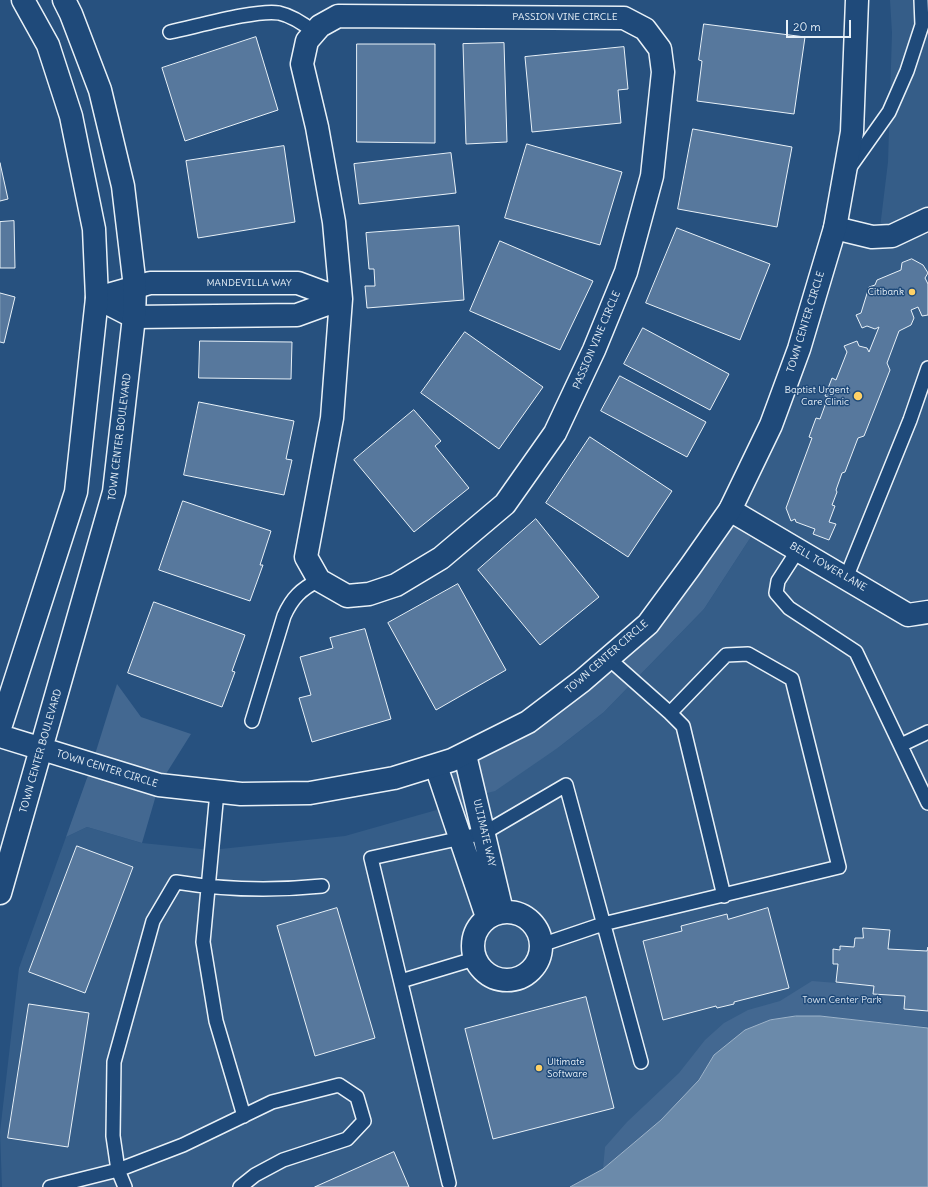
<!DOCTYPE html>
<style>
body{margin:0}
#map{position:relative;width:928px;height:1187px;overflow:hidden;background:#27517f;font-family:Delius,sans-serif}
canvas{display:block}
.scale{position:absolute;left:786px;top:20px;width:65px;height:18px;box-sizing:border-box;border:2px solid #e8f1f8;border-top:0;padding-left:5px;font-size:12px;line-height:14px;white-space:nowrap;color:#e8f1f8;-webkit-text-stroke:3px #1f4a7a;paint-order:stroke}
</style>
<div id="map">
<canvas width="928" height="1187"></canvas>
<div class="scale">20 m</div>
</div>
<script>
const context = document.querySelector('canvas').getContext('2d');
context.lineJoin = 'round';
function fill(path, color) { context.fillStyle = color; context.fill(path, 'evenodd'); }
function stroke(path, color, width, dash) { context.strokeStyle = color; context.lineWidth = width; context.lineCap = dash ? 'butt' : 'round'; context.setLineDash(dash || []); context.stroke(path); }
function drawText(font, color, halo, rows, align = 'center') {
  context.font = font + ' Delius,sans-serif'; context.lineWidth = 3; context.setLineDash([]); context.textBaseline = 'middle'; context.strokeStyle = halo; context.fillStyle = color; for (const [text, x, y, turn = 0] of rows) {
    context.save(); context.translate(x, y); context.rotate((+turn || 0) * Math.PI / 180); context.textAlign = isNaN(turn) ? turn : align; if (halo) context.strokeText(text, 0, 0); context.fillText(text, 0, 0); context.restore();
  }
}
fill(new Path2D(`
 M890,0H928V1028L820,1016H796L770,1020L745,1030L603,1169L570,1187H2L0,1132L19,968L66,837L87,827L142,843L211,850L345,836L440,809L559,747L604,712L704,609L758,526L730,510L835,228L879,236L888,162L892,33Z`), '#355d88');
fill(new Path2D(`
 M730,510L758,526L704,609L604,712L559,747L495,791L475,796L484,833L460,839L443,787L452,760L465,755L648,624Z
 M117,684L141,717L191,734L159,785L142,843L87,827L66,837L92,764Z
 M812,981L874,986V994L905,996L904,1009L928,1011V1027L820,1016H796L770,1020L714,1055L699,1080L661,1120L603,1169L605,1147L627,1122L679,1073L705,1040L724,1023L748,1010L780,1001Z`), '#436891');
const water = new Path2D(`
 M796,1016H820L928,1028V1187H570L603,1169L661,1120L699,1080L714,1055L745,1030L770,1020Z`);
fill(water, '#6b8aaa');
stroke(water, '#9db3c9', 1);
const building = new Path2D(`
 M704,24L805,37L794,114L697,101L702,61L699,60Z
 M256,37L278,110L185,141L162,68Z
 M504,43L507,142L466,144L463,44Z
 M357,44H435V143L357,142Z
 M624,47L628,89L618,90L621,123L532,132L525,57Z
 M693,129L792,147L777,227L678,209Z
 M527,144L622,172L600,245L505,218Z
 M284,146L295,222L198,238L186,161Z
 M451,153L456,193L359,204L354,164Z
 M0,163L8,199L0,201Z
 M14,221L15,268H0V222Z
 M459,226L464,300L367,308L365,286H375L374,269H369L366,233Z
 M677,228L770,264L740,340L646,303Z
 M500,241L593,281L560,350L470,311Z
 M912,259L923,265L928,273L925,278L928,284V315L922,316L918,307L911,310L914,318L911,325L899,331L887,363L890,370L864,436L858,438L845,472L842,473L836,490L837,492L832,505L835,506L829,522L836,524L829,540L813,534L815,529L796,522L795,519L791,521L786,508L812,438L809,437L816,418L820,419L828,397L825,396L832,378L836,380L847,352L844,346L857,341L859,346L867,348L869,352L879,327L875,329L867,326L862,328L856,315L861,313L869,287L875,285L877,280L901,270L902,263Z
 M0,293L15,297L4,343L0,342Z
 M643,328L729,374L710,410L624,364Z
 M465,332L543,387L499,449L421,393Z
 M200,341L292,342L291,379L199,378Z
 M620,376L706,422L687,457L601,411Z
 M199,402L294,421L286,459L292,460L284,495L184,475Z
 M414,410L441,441L435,446L469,488L414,532L354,460Z
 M590,437L672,491L628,557L546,503Z
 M183,501L271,531L260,565H263L250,601L159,570Z
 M536,519L599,597L540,645L478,570Z
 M458,584L506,670L436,710L388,623Z
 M154,602L245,635L232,671L235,672L222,707L128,673Z
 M365,629L391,719L312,742L299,698L311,695L300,657L333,648L330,638Z
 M77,846L133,867L85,993L29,972Z
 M337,908L375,1038L315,1056L277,926Z
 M768,908L789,988L734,1002V1004L717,1008L716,1006L663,1020L643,941L682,931L681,926L727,914L728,919Z
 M863,928L890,930L888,949L927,951L928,947V1011L904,1009L905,996L873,994L874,986L836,982L838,964H833V949L840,950V946L854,947L855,938H863Z
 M586,997L614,1108L493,1139L465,1029Z
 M29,1004L89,1013L68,1147L8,1138Z
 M394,1152L409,1187H315Z`);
fill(building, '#57789d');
stroke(building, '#e8f1f8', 1);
const service = new Path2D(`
 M170,32C195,27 257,9 279,13C293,16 304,24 314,32
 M850,167L889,112L907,71L922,25L921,0
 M798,550L778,581L776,593L789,608L856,652L928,803
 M846,578L910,420L928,368
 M670,713L683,726L724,896
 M252,721L284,616C292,598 301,589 319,580
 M901,745L928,732
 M217,792L203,942L216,1021L244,1116
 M541,945L603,924L839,867L792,679L748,654L726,655L670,713L608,658
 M401,981L474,959
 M449,1183L371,858L484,833L566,785L641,1062
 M50,1187L118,1170L183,1145L272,1102L339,1085L357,1097L364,1121L347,1139L283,1160L255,1175L240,1187
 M125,1187L118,1170L113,1136L114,1062L153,921L176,882C225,890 272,891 322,886`);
const minor = new Path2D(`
 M338,16L624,18L645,29L660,49L663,72L652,176L626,272L594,350L555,433L505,504L441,558L396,585L369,594L347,596L319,580L306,557L332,418L341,299L334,222L317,127L302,64L307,41L320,26Z
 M835,228L872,237L892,236L928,219
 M150,283H298L341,299L297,315L134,317L97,298Z
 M730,510L908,615L928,612
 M465,755L502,911
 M436,766L487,917
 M473 946a34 34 0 1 1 68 0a34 34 0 1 1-68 0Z`);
const tertiary = new Path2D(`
 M0,728L76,492L97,298L94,229L71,116L48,45L23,0
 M0,736L159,785L241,794L310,793L394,778L452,760L528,722L582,681L648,624L690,567L730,510L771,425L799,349L835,228L852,132L857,0
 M0,893L114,492L134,317L135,287L123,186L100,90L71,14L64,0`);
stroke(service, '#e8f1f8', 16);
stroke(minor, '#e8f1f8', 25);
stroke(tertiary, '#e8f1f8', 25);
stroke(service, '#1f4a7a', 13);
stroke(minor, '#1f4a7a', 22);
stroke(tertiary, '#1f4a7a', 22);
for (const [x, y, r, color] of [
 [912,292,4,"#ffd166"],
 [858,396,5,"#ffd166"],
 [539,1068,4,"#ffd166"]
]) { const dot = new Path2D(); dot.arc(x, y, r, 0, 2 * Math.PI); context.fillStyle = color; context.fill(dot); stroke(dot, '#1f4a7a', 1.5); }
drawText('10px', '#e8f1f8', '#1f4a7a', [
 ["PASSION VINE CIRCLE",565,17],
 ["MANDEVILLA WAY",249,283],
 ["TOWN CENTER CIRCLE",806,322,-73],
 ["PASSION VINE CIRCLE",597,340,-67],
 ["TOWN CENTER BOULEVARD",120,437,-83],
 ["BELL TOWER LANE",828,567,30],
 ["TOWN CENTER CIRCLE",607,657,-41],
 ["TOWN CENTER BOULEVARD",41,751,-74],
 ["TOWN CENTER CIRCLE",107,769,17],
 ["ULTIMATE WAY",484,833,77]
]);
drawText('10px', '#e8f1f8', '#1f4a7a', [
 ["Citibank",904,292],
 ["Baptist Urgent",849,390],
 ["Care Clinic",849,402],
 ["Ultimate",547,1062,"left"],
 ["Software",547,1074,"left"]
], 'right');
drawText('10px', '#d8e3ee', '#1f4a7a', [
 ["Town Center Park",842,1000]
]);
</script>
